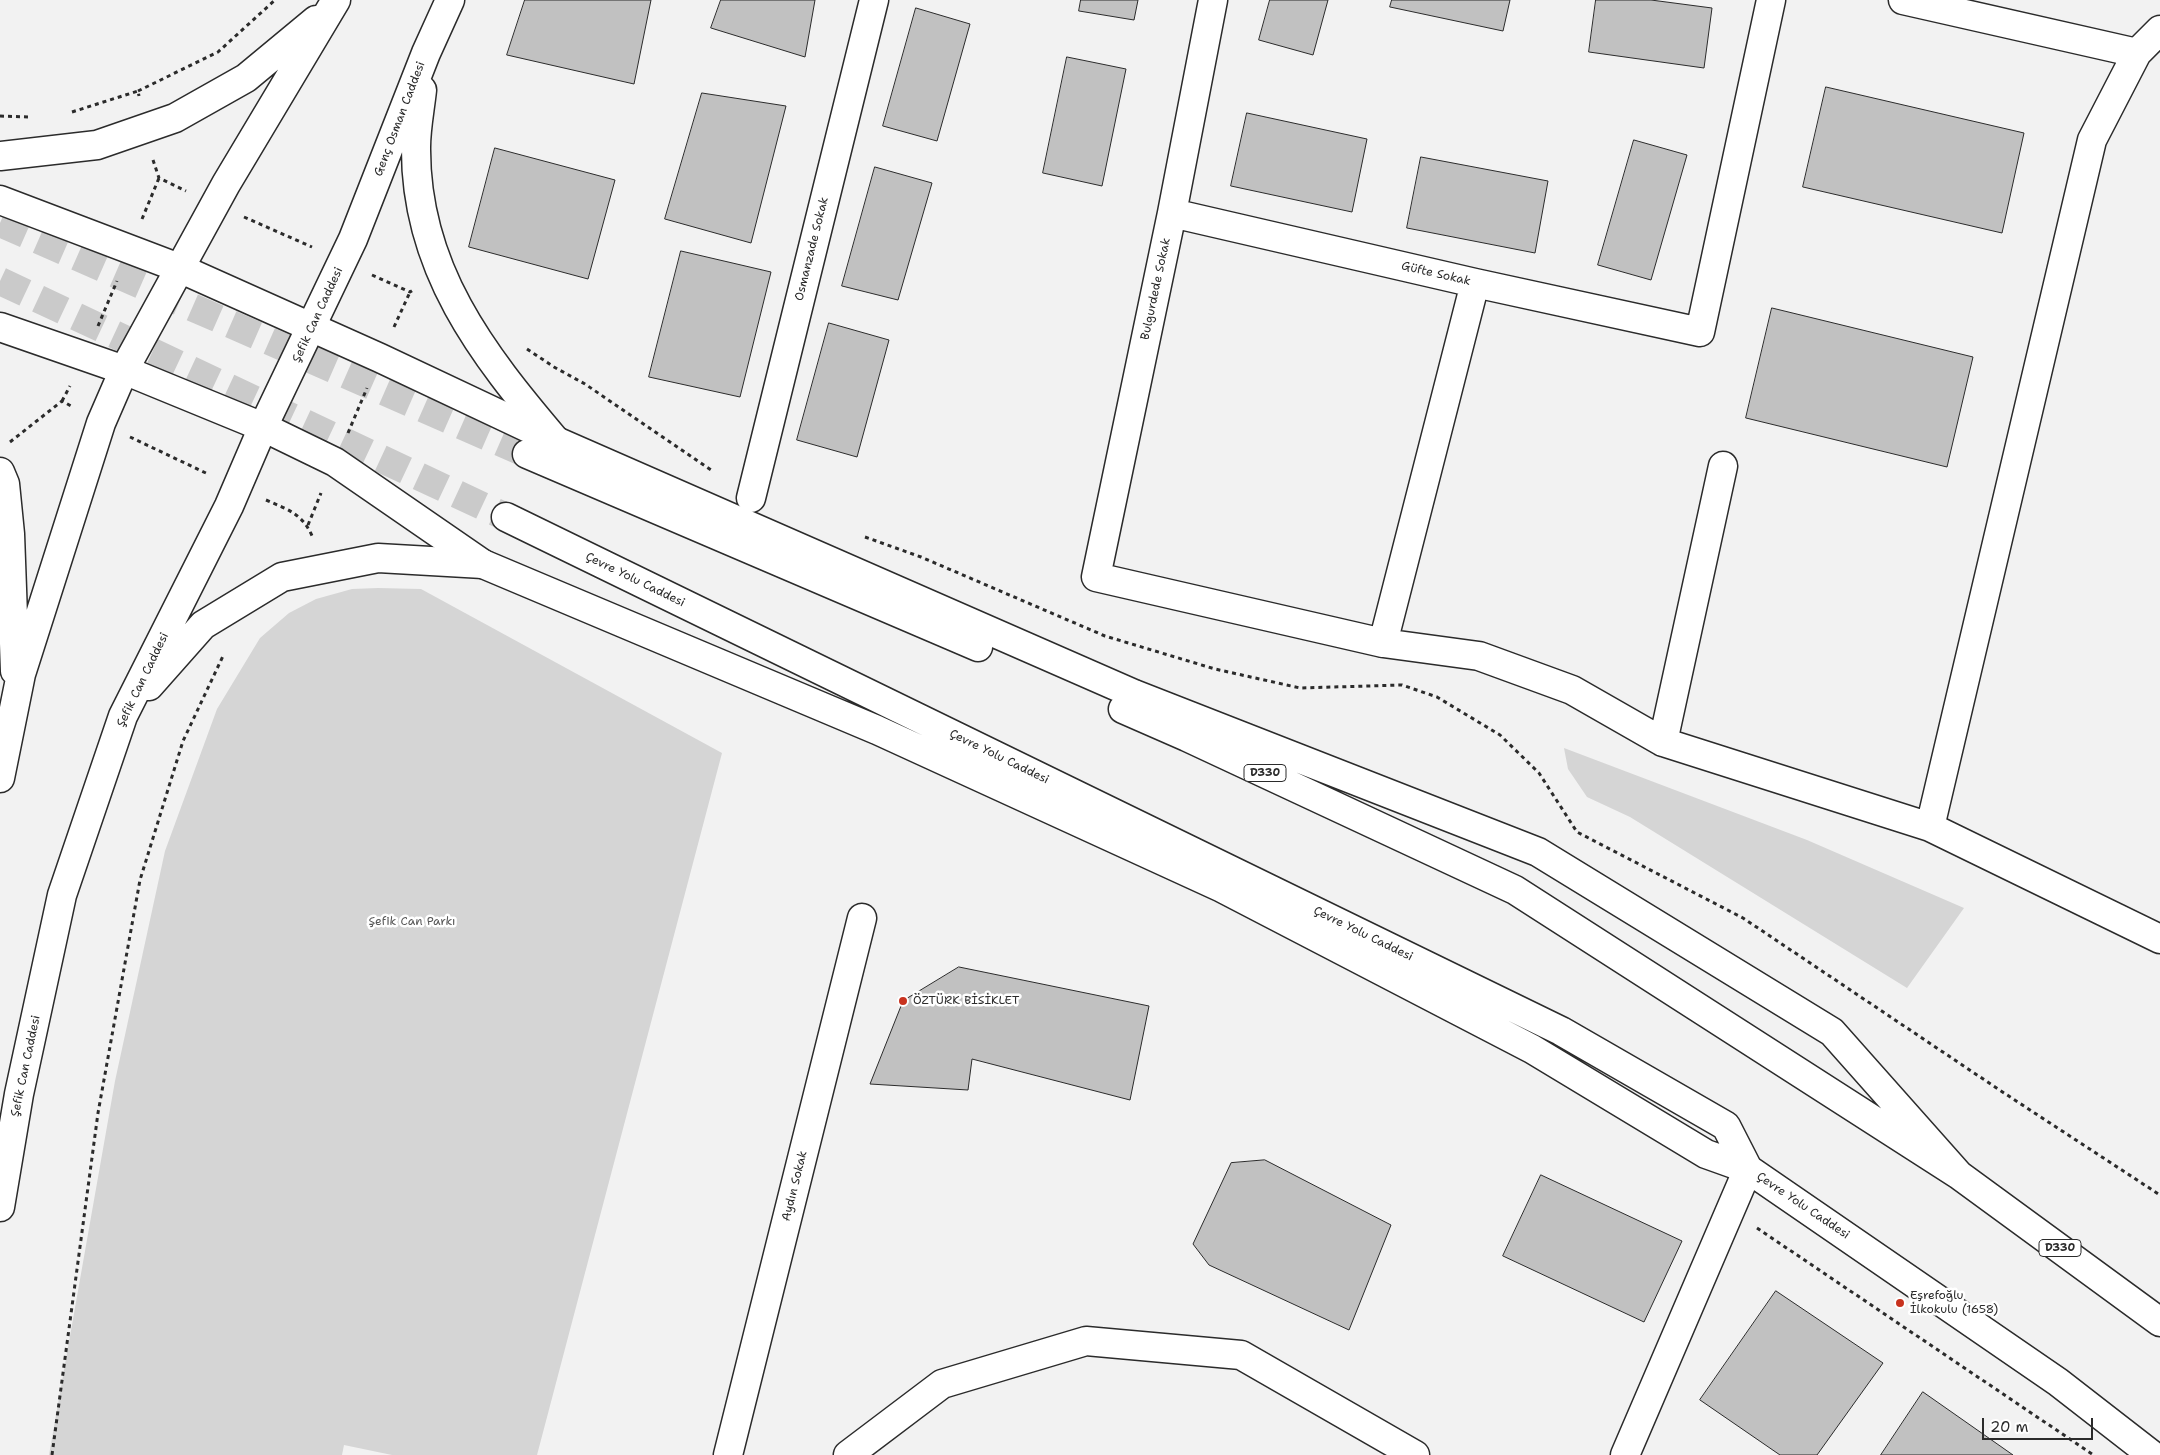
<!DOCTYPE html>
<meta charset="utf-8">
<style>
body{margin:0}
#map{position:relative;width:2160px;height:1455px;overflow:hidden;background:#f2f2f2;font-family:"Shantell Sans",sans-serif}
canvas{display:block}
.scale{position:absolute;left:1982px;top:1418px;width:111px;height:22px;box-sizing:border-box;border:2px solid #2b2b2b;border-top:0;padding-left:6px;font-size:15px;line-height:18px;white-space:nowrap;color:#2b2b2b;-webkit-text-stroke:4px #fff;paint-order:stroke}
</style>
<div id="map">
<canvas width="2160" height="1455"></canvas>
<div class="scale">20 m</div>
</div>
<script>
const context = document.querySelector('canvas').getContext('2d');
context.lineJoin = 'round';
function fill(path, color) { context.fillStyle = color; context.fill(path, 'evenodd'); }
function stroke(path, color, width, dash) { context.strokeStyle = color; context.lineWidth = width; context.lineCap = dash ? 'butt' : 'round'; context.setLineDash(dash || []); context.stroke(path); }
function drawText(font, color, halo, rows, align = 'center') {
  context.font = font + ' "Shantell Sans",sans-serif'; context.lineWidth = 5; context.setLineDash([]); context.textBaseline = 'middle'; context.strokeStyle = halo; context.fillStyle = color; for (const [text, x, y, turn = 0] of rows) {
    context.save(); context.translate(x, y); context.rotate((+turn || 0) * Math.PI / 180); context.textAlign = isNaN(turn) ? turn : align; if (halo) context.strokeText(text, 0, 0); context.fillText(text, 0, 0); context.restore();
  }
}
fill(new Path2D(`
 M378,588L421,589L722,753L537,1455H392L344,1445L342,1455H49L115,1081L165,851L217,709L260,638L289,613L316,599L352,589Z
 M1564,748L1807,840L1964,908L1907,988L1630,817L1587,797L1568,769Z`), '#d5d5d5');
const building = new Path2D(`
 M525,0H651L634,84L507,55Z
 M721,0H815L805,57L711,28Z
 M1081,0H1138L1134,20L1079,11Z
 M1270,0H1328L1313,55L1259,40Z
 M1392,0H1510L1503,31L1390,7Z
 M1596,0H1651L1712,8L1704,68L1589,52Z
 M916,8L970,24L937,141L883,126Z
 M1067,57L1126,69L1102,186L1043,173Z
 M1826,87L2024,133L2002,233L1803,187Z
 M702,93L786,106L751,243L665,219Z
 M1247,113L1367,139L1352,212L1231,186Z
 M1634,140L1687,155L1651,280L1598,265Z
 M495,148L615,180L588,279L469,247Z
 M1421,157L1548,181L1535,253L1407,228Z
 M875,167L932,183L898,300L842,286Z
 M681,251L771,272L740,397L649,377Z
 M1772,308L1973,357L1947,467L1746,418Z
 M829,323L889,340L857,457L797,440Z
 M959,967L1149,1006L1130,1100L972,1059L968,1090L870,1084L903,1001Z
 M1265,1160L1391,1225L1349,1330L1209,1265L1193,1244L1231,1163Z
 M1541,1175L1682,1241L1644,1322L1503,1256Z
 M1776,1291L1883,1363L1817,1455H1780L1700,1400Z
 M1923,1392L2013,1455H1881Z`);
fill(building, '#c1c1c1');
stroke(building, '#2b2b2b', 1);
stroke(new Path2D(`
 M0,223L527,454
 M0,281L506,517`), '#cacaca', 28, [28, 14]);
const minor = new Path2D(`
 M1213,0L1172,213L1096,577L1383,643L1475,283
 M1903,0L2137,53L2160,30
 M1172,213L1475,283L1700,332L1771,0
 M751,498L874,0
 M1383,643L1479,656L1572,690L1663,742L1930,827L2160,939
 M1663,742L1723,466
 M1930,827L2092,140L2137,53
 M728,1455L862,918
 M848,1455L942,1384L1086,1341L1241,1355L1415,1455
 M1625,1455L1748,1169`);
const secondary = new Path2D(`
 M422,90C420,109 416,128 416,147C415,268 482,354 556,441
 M0,156L97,145L175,118L246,78L316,20
 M0,472L5,484L10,534L15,671
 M149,686L203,625L282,577L378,558L483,564
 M0,778L21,674L101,423L124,370L226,184L336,0
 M0,1207L19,1094L62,895L123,716L229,506L263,427L353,239L426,53L450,0`);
const trunk = new Path2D(`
 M0,200L179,268L380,358L556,441L1134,694L1538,852L1832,1032L1959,1175
 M0,327L124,370L263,427L335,462L483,564L877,730L1222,888L1532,1049L1706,1154L1748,1169
 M527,454L978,647
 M506,517L1561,1031L1726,1126L1748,1169L2058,1382L2152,1455
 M1123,709L1187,737L1515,890L1959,1175L2160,1322`);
stroke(minor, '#2b2b2b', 31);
stroke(secondary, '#2b2b2b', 31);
stroke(trunk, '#2b2b2b', 31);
stroke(new Path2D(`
 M138,91L218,52L275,0
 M72,112L138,91L139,96
 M0,116L29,117
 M153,160L159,178L186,191
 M244,217L312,247
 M142,219L159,178
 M372,275L410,292L413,290
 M98,326L117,281
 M394,327L410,292
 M527,349L554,367L585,384L711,470
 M62,401L70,386
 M348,433L367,388
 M130,437L208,474
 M10,442L62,401L71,406
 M266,500C289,510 303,514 313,538
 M308,525L321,493
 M865,537L921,557L1105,636L1215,669L1300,688L1402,685L1437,697L1500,735L1539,773L1577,832L1743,918L2001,1091L2160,1195
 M1757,1228L2092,1454
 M52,1455L98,1113L140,880L183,741L223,656`), '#2b2b2b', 3, [4, 4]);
stroke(minor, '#fff', 28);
stroke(secondary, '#fff', 28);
stroke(trunk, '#fff', 28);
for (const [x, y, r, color] of [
 [903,1001,5,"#c8321e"],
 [1900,1303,5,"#c8321e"]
]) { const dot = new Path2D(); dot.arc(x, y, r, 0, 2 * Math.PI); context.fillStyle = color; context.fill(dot); stroke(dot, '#fff', 2); }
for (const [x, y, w] of [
 [1265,773,42],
 [2060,1248,42]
]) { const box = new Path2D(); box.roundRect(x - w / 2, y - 8.5, w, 17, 4); context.fillStyle = '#fff'; context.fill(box); stroke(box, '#2b2b2b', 1); }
drawText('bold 11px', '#2b2b2b', null, [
 ["D330",1265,773],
 ["D330",2060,1248]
]);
drawText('12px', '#2b2b2b', '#fff', [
 ["Genç Osman Caddesi",400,119,-69],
 ["Osmanzade Sokak",812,249,-76],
 ["Güfte Sokak",1436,274,13],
 ["Bulgurdede Sokak",1156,289,-78],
 ["Şefik Can Caddesi",318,315,-65],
 ["Çevre Yolu Caddesi",635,580,26],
 ["Şefik Can Caddesi",143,680,-64],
 ["Çevre Yolu Caddesi",999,757,26],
 ["Çevre Yolu Caddesi",1363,934,26],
 ["Şefik Can Caddesi",26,1066,-78],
 ["Aydın Sokak",795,1186,-76],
 ["Çevre Yolu Caddesi",1803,1206,34]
]);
drawText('12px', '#565656', '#fff', [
 ["Şefik Can Parkı",412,922]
]);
drawText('12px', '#2b2b2b', '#fff', [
 ["ÖZTÜRK BİSİKLET",913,1001],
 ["Eşrefoğlu",1910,1296],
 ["İlkokulu (1658)",1910,1310]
], 'left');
</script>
